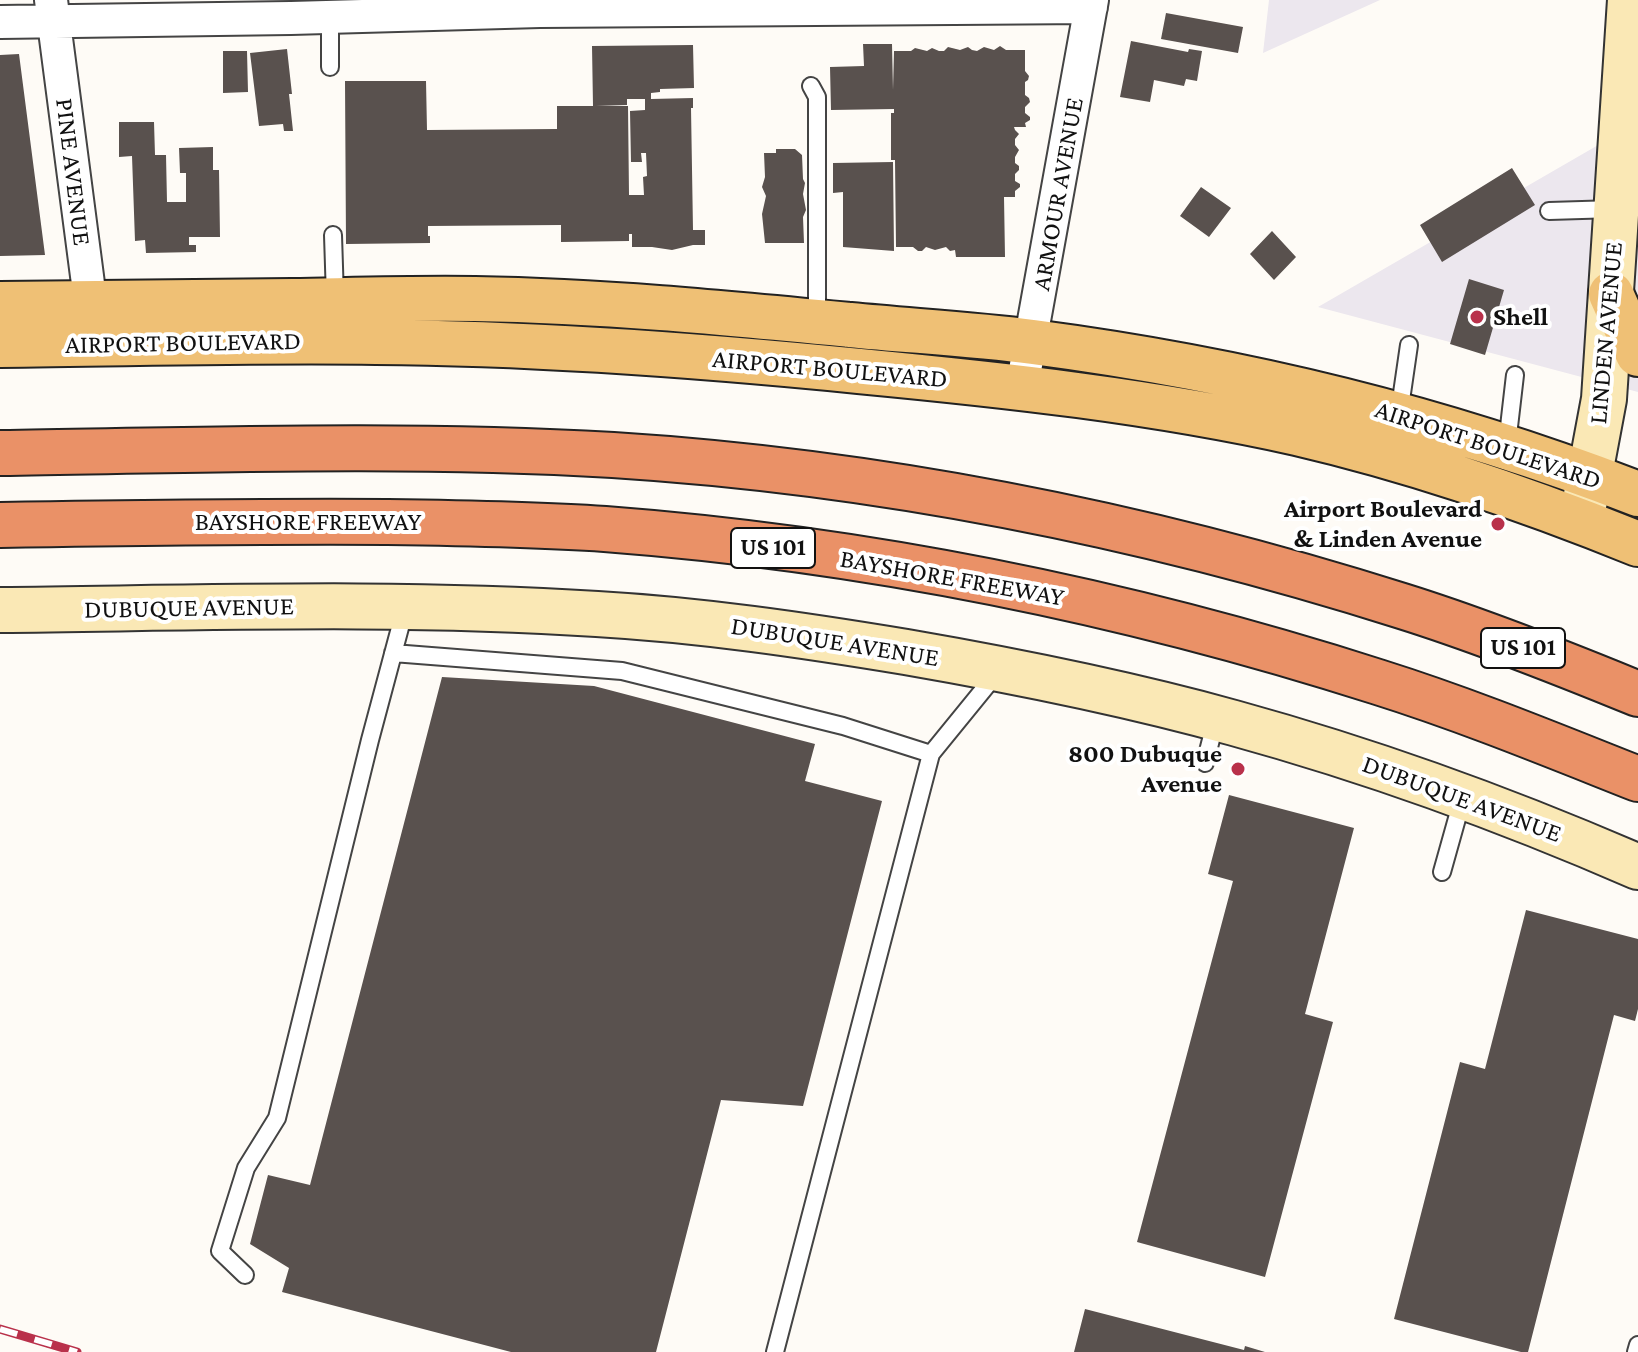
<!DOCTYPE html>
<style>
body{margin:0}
canvas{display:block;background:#fefbf6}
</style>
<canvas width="1638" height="1352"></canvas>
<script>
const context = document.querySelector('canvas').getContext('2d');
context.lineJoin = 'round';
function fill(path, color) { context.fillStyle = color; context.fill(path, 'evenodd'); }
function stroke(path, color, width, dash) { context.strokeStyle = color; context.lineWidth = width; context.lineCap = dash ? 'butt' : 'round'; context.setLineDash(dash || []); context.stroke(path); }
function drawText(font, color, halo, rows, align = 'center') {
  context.font = font + ' "Crimson Pro",serif'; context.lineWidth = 8; context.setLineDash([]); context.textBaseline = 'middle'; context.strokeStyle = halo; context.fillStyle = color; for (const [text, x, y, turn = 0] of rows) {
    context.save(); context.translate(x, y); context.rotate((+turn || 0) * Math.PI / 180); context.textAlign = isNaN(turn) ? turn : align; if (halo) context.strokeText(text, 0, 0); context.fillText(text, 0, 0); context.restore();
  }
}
fill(new Path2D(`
 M1269,0H1380L1263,53Z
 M1638,122V392L1318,307Z`), '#ece7ee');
fill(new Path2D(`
 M1166,13L1243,27L1238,53L1161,39Z
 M1131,41L1188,52L1189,49L1202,51L1197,81L1186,79L1184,86L1154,80L1150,102L1120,97Z
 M863,44H892L893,90L894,51H911L915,48L927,51L932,48L939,51H944L948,47L960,50L968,47L972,50L977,51L984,47L994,50L1000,46L1006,50H1025V71L1029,76L1028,80L1025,82V95L1029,98L1030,102L1025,107V113L1030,117V120L1025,123L1026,127H1014L1015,130L1019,134L1015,139V145L1019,150L1015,157V163L1019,166V170L1015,174V181L1020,184V187L1015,191V197H1004L1005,257H956L955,250L950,251L946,247L935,250L926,247L922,251H918L913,247H896L895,160H891V113H894V109L831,110L830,67L864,66Z
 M693,45L694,88L660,89V92L651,93V99L693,98V108H691L693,230H705V245H693L672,250L652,247H632V234H629V241L561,242V225L428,226V236H430V243L346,244L345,81H426L427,130L557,129V106H593L592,46ZM627,99H645V110L630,111L631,162H642L641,153H646L647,176L643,177L644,195H629L628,106H596L627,105Z
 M287,49L292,94H289L293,131H284L283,124L259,126L250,53Z
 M223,51H247L248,92L223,93Z
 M19,54L45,255L0,256V55Z
 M119,122H154L155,155H166L167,202H186V173H180L179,148L213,147V170H219L220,237H189V245H196V252L146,253L145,240L135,241L132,156L119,157Z
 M776,149H795L802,155L803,179L805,183L803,194L806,210L803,217L804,243H765L762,214L766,196L762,187L765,177L764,153H776Z
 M893,162L894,251L843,247V192L833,193V163Z
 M1512,168L1535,205L1442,262L1420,225Z
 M1201,187L1231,208L1209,237L1180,216Z
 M1272,231L1296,257L1274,280L1250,254Z
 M1469,279L1504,290L1485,355L1450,344Z
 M442,677L594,686L815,744L805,781L882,801L803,1106L721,1100L656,1352H511L282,1292L289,1268L250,1244L268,1175L310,1185Z
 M1229,795L1354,828L1305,1014L1333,1022L1265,1277L1137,1242L1233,881L1208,874Z
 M1526,910L1638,939V1009L1635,1021L1614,1015L1528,1352H1521L1394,1319L1460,1062L1485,1069Z
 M1085,1309L1244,1350L1245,1346L1265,1352H1074Z`), '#59514e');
const lane = new Path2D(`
 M330,67V17
 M811,86L817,97V320
 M1549,211L1615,209
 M333,235L335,298
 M1399,414L1409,345
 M1507,444L1515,375
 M393,653L622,671L843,726L931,754
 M1205,763L1216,720
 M1442,872L1463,797
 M245,1275L220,1251L246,1168L277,1118L370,740L405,609
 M775,1352L931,754L997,673
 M1636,1352L1638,1345`);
const street = new Path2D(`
 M51,0L93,322
 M0,22L291,18L540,11L1091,7
 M1022,387L1092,0`);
const secondary = new Path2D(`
 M1583,511L1604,399L1630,0
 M0,610C199,608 398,601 597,614C701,620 803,635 906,652C1016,671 1126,693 1234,723C1372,761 1507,810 1638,867`);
const primary = new Path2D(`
 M1611,294L1638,354
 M0,304C97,303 195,302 292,301C353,300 414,298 475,299C601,301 725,313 850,325C911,331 972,334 1033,342C1239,369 1443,418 1638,494
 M0,345C125,344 251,340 376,342C537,343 698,355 859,371C1006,385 1153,401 1297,433C1413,460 1527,499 1638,544`);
const highway = new Path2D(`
 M0,453C204,450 409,443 613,455C881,472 1146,525 1402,606C1482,631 1560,662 1638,694
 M0,525C129,523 258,521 387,522C459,523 532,524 605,529C867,549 1128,602 1378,682C1467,710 1552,745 1638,779`);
stroke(lane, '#444', 20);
stroke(street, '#444', 36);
stroke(secondary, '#333', 48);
stroke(primary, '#222', 48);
stroke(highway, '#222', 48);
stroke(lane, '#fff', 16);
stroke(street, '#fff', 32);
stroke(secondary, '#fae8b5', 44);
stroke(primary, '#efc075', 44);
stroke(highway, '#ea9167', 44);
const rail = new Path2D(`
 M0,1329L77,1352`);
stroke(rail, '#b9314b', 9);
stroke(rail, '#fff', 6, [18]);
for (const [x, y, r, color] of [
 [1477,317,8,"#b9314b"],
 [1498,524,8,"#b9314b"],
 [1238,769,8,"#b9314b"]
]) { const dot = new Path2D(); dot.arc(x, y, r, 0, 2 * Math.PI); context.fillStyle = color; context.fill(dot); stroke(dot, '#fff', 3); }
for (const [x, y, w] of [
 [773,548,84],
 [1523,648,84]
]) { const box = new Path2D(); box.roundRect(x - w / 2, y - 20, w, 40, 6); context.fillStyle = '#fff'; context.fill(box); stroke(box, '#111', 2); }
drawText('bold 24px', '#111', null, [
 ["US 101",773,548],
 ["US 101",1523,648]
]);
drawText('26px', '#111', '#fff', [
 ["PINE AVENUE",73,172,83],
 ["ARMOUR AVENUE",1058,194,-80],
 ["LINDEN AVENUE",1606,333,-85],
 ["AIRPORT BOULEVARD",183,343,-1],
 ["AIRPORT BOULEVARD",830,369,5],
 ["AIRPORT BOULEVARD",1488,445,18],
 ["BAYSHORE FREEWAY",308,522],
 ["BAYSHORE FREEWAY",952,578,10],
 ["DUBUQUE AVENUE",189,608,-1],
 ["DUBUQUE AVENUE",835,642,9],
 ["DUBUQUE AVENUE",1462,799,20]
]);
drawText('bold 26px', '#111', '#fff', [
 ["Shell",1493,317,"left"],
 ["Airport Boulevard",1482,509],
 ["& Linden Avenue",1482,539],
 ["800 Dubuque",1222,754],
 ["Avenue",1222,784]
], 'right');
</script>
